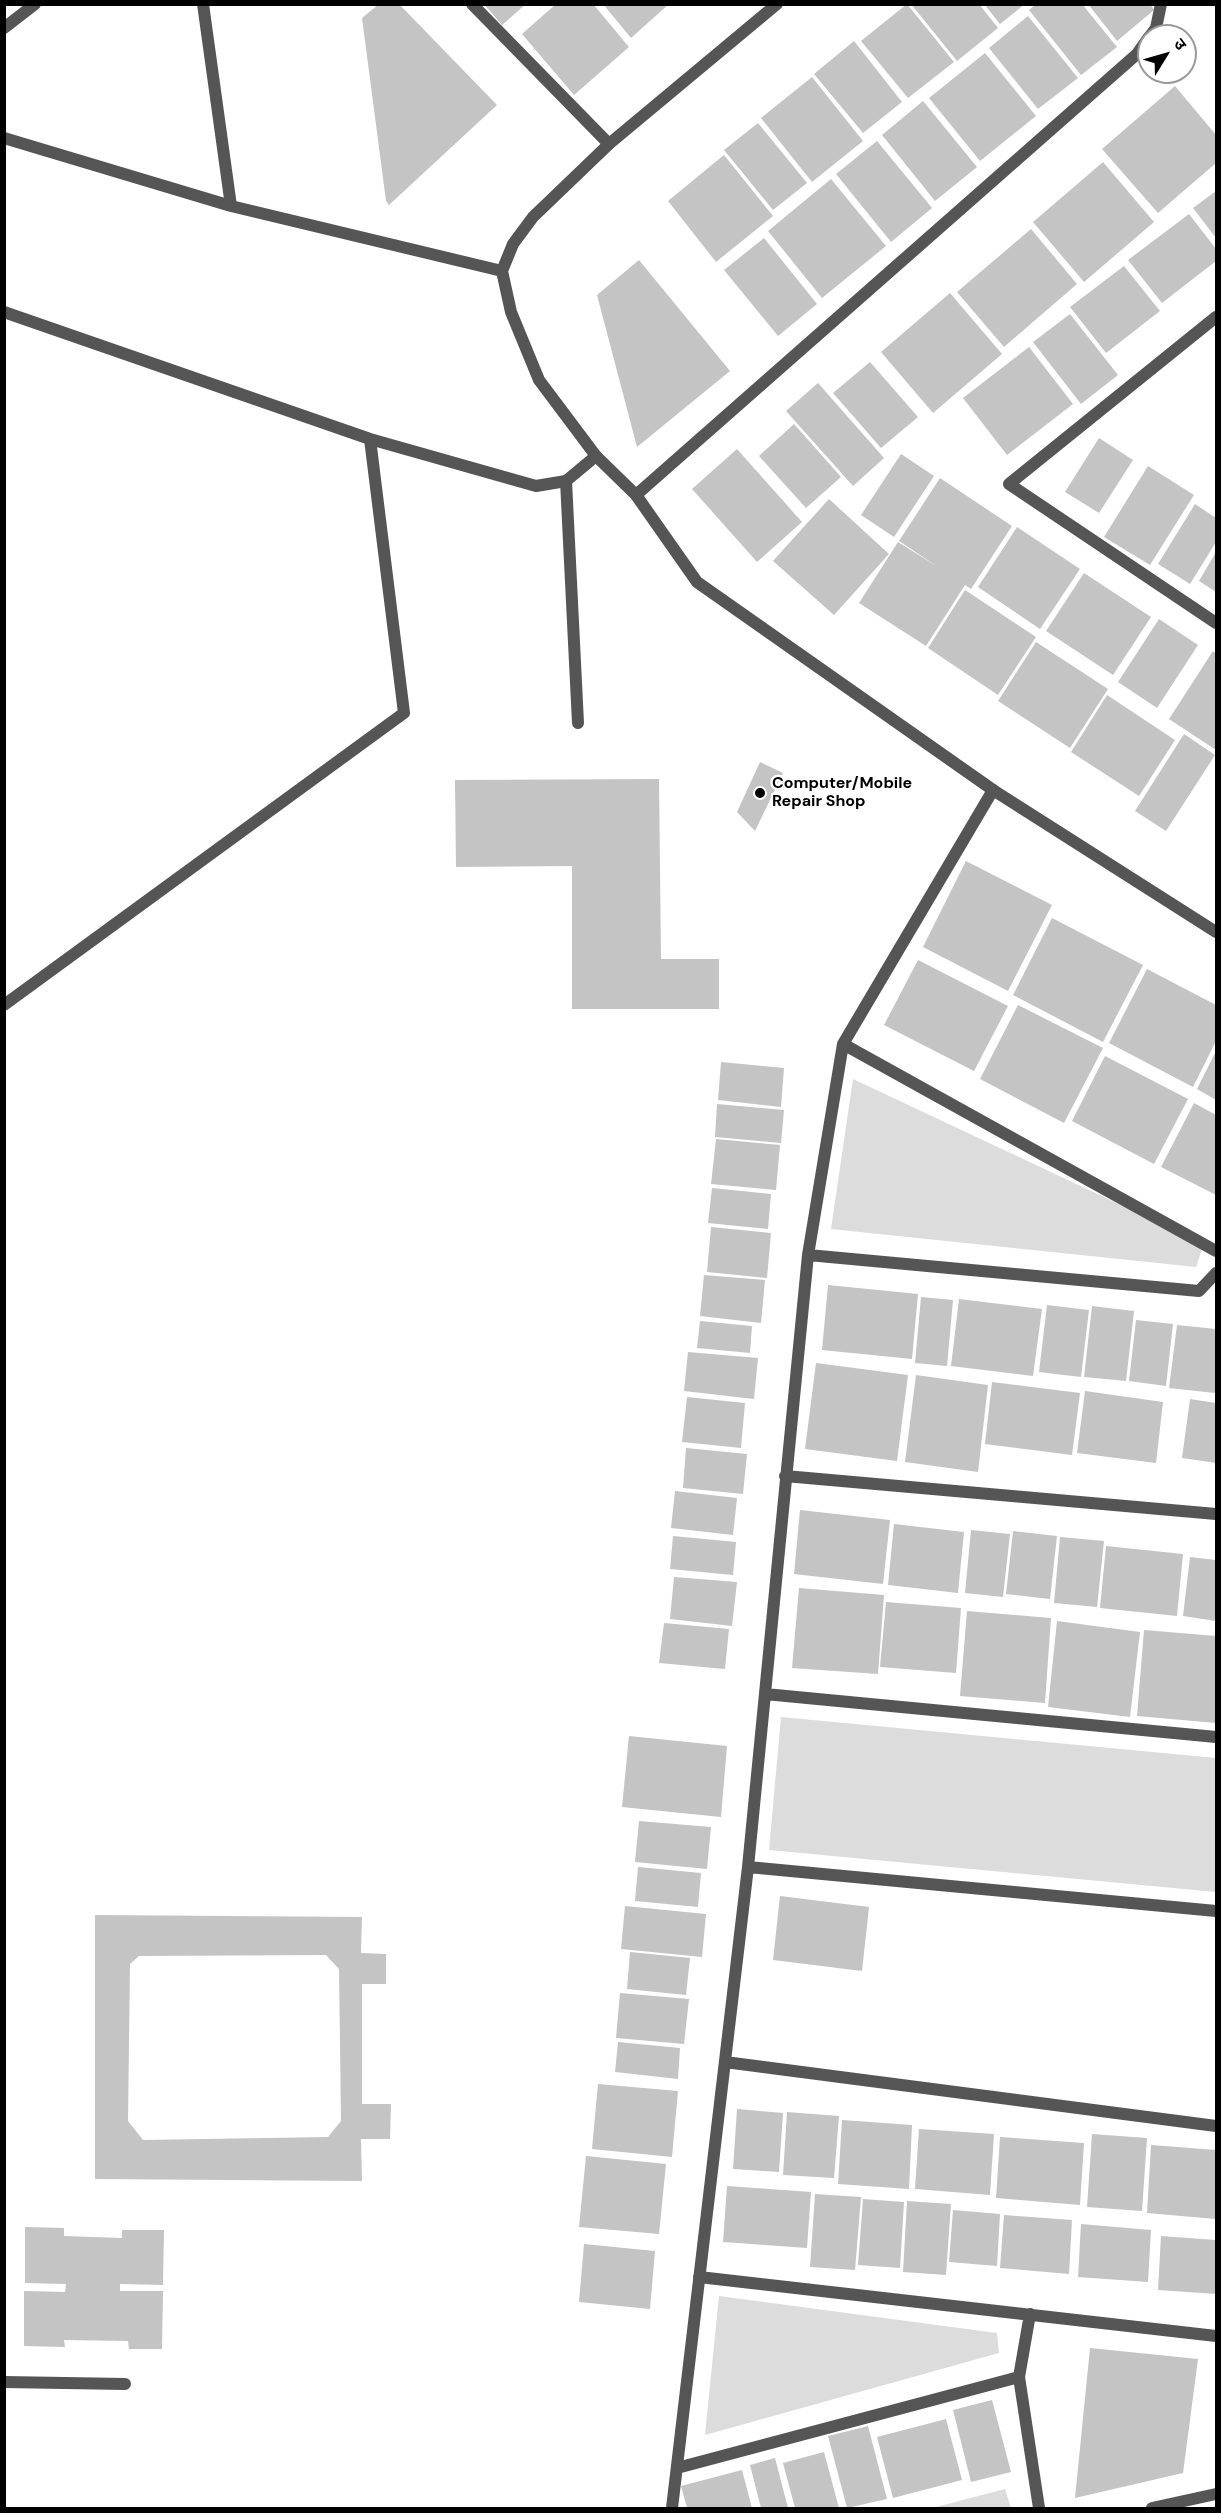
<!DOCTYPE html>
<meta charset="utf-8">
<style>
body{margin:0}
#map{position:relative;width:1221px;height:2513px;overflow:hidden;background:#fff;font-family:"DM Sans","Noto Sans Devanagari",sans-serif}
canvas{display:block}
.frame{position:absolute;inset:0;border:6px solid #000;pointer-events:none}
.north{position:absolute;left:1137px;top:24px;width:60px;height:60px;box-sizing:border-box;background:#fff;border:2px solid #999;border-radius:50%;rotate:53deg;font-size:16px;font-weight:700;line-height:24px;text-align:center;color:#000}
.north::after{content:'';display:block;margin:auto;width:21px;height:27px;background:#000;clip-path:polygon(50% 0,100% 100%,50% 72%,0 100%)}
</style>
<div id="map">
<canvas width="1221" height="2513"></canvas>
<div class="frame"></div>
<div class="north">उ</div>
</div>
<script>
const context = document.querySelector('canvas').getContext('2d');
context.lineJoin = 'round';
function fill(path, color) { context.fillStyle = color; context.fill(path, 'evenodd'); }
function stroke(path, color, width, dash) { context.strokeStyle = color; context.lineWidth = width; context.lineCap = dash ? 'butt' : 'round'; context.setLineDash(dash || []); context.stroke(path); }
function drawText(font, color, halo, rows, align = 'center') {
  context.font = font + ' "DM Sans",sans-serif'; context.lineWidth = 4.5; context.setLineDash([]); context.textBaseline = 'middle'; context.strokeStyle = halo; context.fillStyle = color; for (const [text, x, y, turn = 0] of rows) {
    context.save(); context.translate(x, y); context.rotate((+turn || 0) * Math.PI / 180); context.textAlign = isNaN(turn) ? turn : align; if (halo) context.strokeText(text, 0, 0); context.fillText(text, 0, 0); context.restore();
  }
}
fill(new Path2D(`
 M853,1079L1204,1244L1196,1267L831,1229Z
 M781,1717L1216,1758V1892L769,1850Z
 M719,2296L997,2333L999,2353L705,2435Z
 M1005,2489L1011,2508H932Z`), '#dcdcdc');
fill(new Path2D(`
 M379,4H399L497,105L389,205L386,201L362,18Z
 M484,4H526L502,25Z
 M556,4H593L629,47L574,95L522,34Z
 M603,4H669L631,38Z
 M907,4L954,62L908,98L861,41Z
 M911,4H979L998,28L957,61Z
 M984,4H1025L1000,24Z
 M1036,4H1082L1117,47L1081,75L1029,10Z
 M1088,4H1150L1154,10L1117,41Z
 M1028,16L1078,78L1038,109L989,48Z
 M854,41L902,102L863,133L814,74Z
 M985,53L1036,116L980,161L929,98Z
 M812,77L863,141L812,182L761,118Z
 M1175,86L1216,135V163L1158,213L1102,149Z
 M923,101L977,167L935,201L882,135Z
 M758,123L807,183L773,210L724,150Z
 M877,141L932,208L891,242L836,174Z
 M724,155L773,216L716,262L668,201Z
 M1103,162L1154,222L1084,282L1033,222Z
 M831,179L886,246L822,298L768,231Z
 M1216,191V238L1193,208Z
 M1189,214L1216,249V261L1162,303L1128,260Z
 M1031,229L1077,284L1004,347L957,292Z
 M764,238L817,304L778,336L724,270Z
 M639,260L730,371L637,447L597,295Z
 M1124,266L1160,311L1106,353L1070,307Z
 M950,293L1002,354L933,413L881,352Z
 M1070,314L1118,375L1081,404L1033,342Z
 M1029,347L1073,404L1007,455L963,398Z
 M870,362L918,417L881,448L833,393Z
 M818,383L884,458L853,486L786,411Z
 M794,424L841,477L806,508L759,456Z
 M1099,438L1133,460L1099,513L1065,492Z
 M737,449L802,522L757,562L692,489Z
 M901,454L934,476L894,537L861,515Z
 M1148,466L1194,495L1150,565L1104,537Z
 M940,478L1012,526L971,589L965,585L926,646L859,603L898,542L938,567L899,541Z
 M829,499L889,554L834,615L773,561Z
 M1195,504L1216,518V542L1190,584L1158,564Z
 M1017,527L1080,569L1040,629L978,587Z
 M1216,552V592L1199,581Z
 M1084,573L1151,617L1113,675L1046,631Z
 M965,590L1036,637L998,695L928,648Z
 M1159,619L1198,645L1157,708L1118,682Z
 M1036,642L1108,689L1070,748L998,701Z
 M1213,651L1216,654V750L1169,719Z
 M1107,695L1175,740L1139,796L1071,752Z
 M1184,734L1215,755L1166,831L1135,811Z
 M760,762L783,773L755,831L737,812Z
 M659,779L661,959H719V1009H572V866L456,867L455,780Z
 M966,861L1052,905L1008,991L923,947Z
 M1052,918L1143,965L1103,1042L1013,995Z
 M918,960L1008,1006L974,1071L884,1025Z
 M1147,969L1216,1005V1041L1193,1087L1109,1043Z
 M1018,1005L1103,1048L1064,1123L980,1079Z
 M1216,1051V1100L1197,1089Z
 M1105,1056L1188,1099L1154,1164L1072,1121Z
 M721,1062L784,1068L781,1107L718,1100Z
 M1194,1103L1216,1115V1195L1161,1167Z
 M717,1104L784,1110L781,1143L715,1137Z
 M716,1139L780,1145L776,1190L711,1184Z
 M712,1188L771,1194L768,1229L708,1223Z
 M711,1227L771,1233L767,1278L707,1272Z
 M704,1275L765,1280L761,1323L700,1316Z
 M828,1285L918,1294L912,1359L822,1350Z
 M921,1297L953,1300L947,1366L915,1363Z
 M959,1299L1042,1309L1033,1376L951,1366Z
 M1047,1305L1089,1310L1081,1377L1039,1372Z
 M1092,1306L1134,1311L1126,1381L1084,1377Z
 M1136,1320L1173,1324L1166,1386L1129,1381Z
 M700,1321L752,1326L750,1353L697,1348Z
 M1177,1325L1216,1329L1215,1393L1169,1388Z
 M688,1352L758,1358L754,1399L684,1391Z
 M816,1363L908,1375L897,1461L805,1449Z
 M916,1375L988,1385L978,1472L905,1462Z
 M992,1382L1080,1393L1072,1455L985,1444Z
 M1085,1391L1163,1402L1156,1463L1077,1453Z
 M687,1397L745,1403L741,1448L682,1442Z
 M1190,1399L1216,1403V1463L1182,1458Z
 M686,1448L747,1454L743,1494L683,1488Z
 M675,1491L737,1498L733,1535L671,1528Z
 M800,1510L890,1520L883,1584L794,1574Z
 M894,1524L964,1532L958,1593L888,1585Z
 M971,1530L1010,1534L1003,1597L965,1593Z
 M1013,1531L1057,1536L1050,1599L1006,1594Z
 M673,1536L736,1542L733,1575L670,1569Z
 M1060,1537L1104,1541L1097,1607L1054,1603Z
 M1106,1546L1183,1554L1177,1616L1100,1608Z
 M1190,1557L1216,1560V1621L1183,1616Z
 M674,1577L737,1582L732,1626L670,1619Z
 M799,1588L884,1595L878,1674L792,1668Z
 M886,1602L961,1608L956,1673L880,1667Z
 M967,1611L1051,1618L1045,1703L960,1696Z
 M1057,1621L1140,1632L1130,1717L1048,1707Z
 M664,1623L729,1629L725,1669L659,1663Z
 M1144,1630L1216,1636V1723L1137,1716Z
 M629,1736L727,1746L721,1817L622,1807Z
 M639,1821L711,1827L707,1869L635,1862Z
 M638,1867L701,1873L698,1907L635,1901Z
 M780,1896L869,1907L862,1971L773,1960Z
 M625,1906L706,1914L702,1957L621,1949Z
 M95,1915L362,1917L361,1953L386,1954V1984H362V2104H391L390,2139H361L362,2181L95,2179ZM326,1955L339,1969L341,2121L328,2137L143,2140L128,2121L130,1964L139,1956Z
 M630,1952L690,1958L686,1995L627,1989Z
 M620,1993L689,1999L684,2044L616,2038Z
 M618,2042L680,2048L678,2079L615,2072Z
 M598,2084L678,2091L672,2157L592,2149Z
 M737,2109L783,2113L779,2172L733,2169Z
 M787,2112L839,2116L834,2178L783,2175Z
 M842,2120L912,2125L909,2189L838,2184Z
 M919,2129L994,2134L990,2195L915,2189Z
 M1092,2134L1147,2138L1142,2211L1087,2207Z
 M1000,2137L1084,2143L1080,2205L996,2198Z
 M1151,2145L1216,2150V2219L1147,2213Z
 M586,2156L666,2164L659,2234L579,2227Z
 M727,2186L811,2192L807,2248L723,2242Z
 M815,2194L861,2197L855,2270L810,2267Z
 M863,2199L904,2202L900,2268L858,2265Z
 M907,2201L951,2204L946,2275L903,2272Z
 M953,2210L1000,2214L997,2266L949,2262Z
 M1004,2215L1072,2220L1069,2274L1000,2268Z
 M1081,2224L1151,2230L1148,2282L1078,2277Z
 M25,2227L64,2228V2236L122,2238V2230H164L163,2285L120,2284V2291H163L162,2349H129L128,2341L64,2340L65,2347L24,2346V2291L65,2292L66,2284L25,2283Z
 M1161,2236L1216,2240V2294L1158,2290Z
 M584,2244L655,2251L650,2309L579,2302Z
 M1090,2348L1198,2359L1183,2473L1075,2498Z
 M992,2400L1011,2472L971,2482L953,2410Z
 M946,2419L962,2480L893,2498L877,2437Z
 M868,2426L887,2499L847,2508L828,2436Z
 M824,2452L839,2508H795L783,2463Z
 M775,2458L788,2508H761L750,2465Z
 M742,2470L752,2508H687L681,2486Z`), '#c4c4c4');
stroke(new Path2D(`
 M566,481L578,723`), '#555', 12);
stroke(new Path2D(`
 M203,4L231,206
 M472,4L609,144
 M4,28L35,4
 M1150,36L1156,28L1161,4
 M4,138L231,206L502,271
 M4,312L370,439L536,486L566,481L596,456
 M1216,317L1009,484L1216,623
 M636,495L1137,54L1149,37
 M4,1005L404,713L370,439
 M843,1044L1216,1251
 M808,1255L1199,1291L1216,1273
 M785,1476L1216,1514
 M765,1694L1216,1737
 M748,1867L1216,1911
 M725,2062L1216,2126
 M699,2277L1216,2336
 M1030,2314L1019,2377L1039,2508
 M4,2382L125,2384
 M677,2468L1019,2377
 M672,2508L748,1867L808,1255L843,1044L993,790
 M1152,2508L1216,2494`), '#555', 12);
stroke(new Path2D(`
 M777,4L609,144L533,217L513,244L502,271L511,312L539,380L596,456L636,495L697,582L993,790L1216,932`), '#555', 12);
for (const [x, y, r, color] of [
 [760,793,6,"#000"]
]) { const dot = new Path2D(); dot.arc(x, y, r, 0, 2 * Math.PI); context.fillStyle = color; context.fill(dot); stroke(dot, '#fff', 2); }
drawText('bold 16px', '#000', '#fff', [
 ["Computer/Mobile",772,784],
 ["Repair Shop",772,802]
], 'left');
</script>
